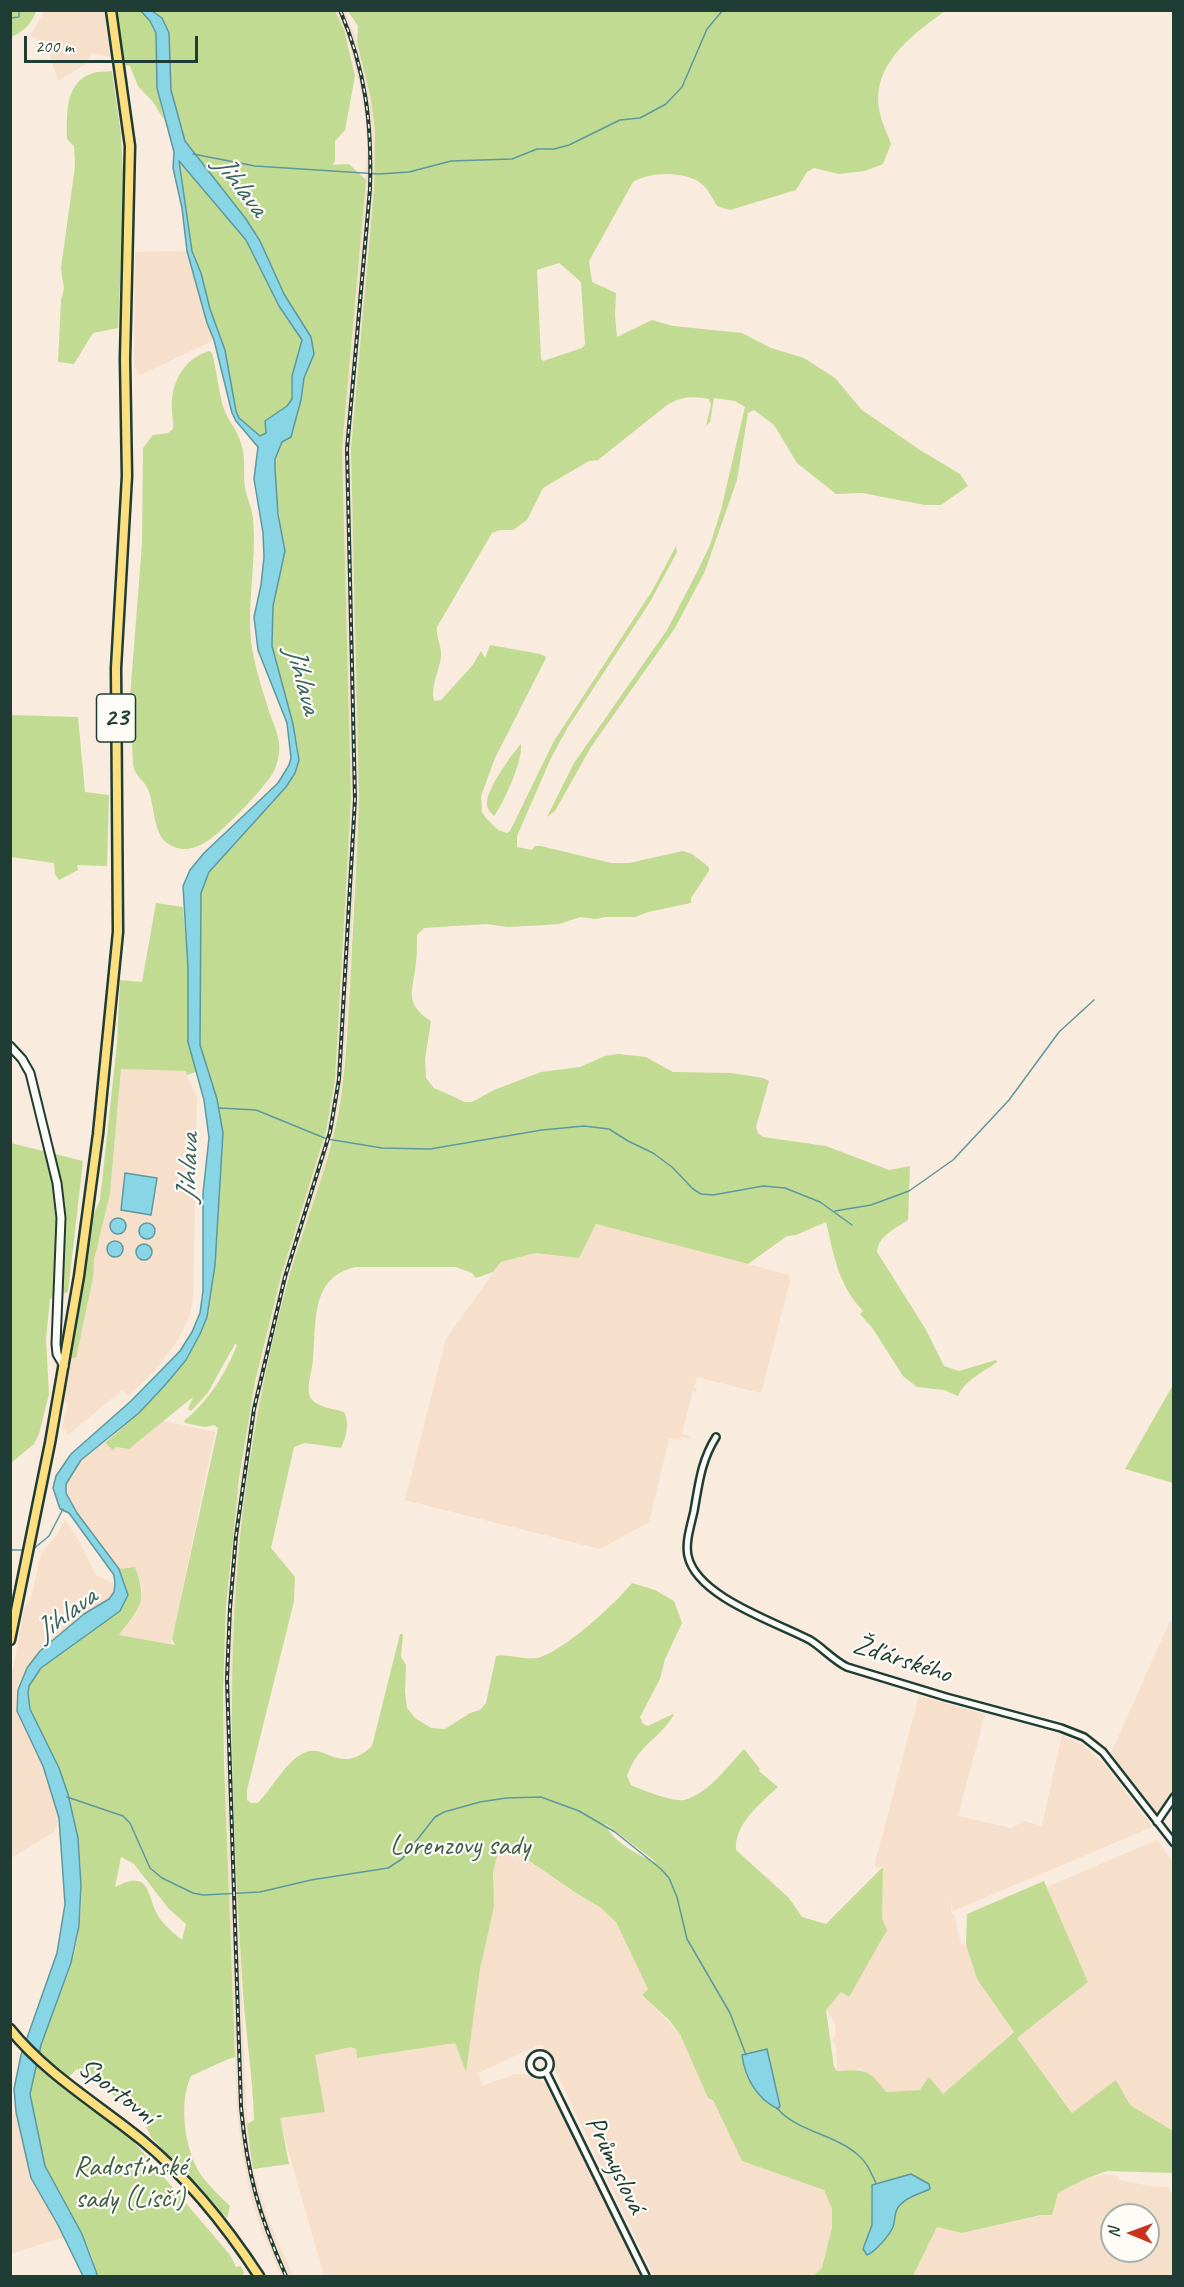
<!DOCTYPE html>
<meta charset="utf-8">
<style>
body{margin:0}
#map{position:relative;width:1184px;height:2287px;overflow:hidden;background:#f9ebdd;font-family:Caveat,sans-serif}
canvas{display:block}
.frame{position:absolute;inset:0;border:12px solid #1f3d34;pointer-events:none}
.north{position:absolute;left:1100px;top:2203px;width:60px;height:60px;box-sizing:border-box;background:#fdfcf7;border:2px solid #a4b0a9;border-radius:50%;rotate:271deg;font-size:16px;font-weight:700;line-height:24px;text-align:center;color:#1f3d34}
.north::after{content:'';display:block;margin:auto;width:21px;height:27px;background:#c8321e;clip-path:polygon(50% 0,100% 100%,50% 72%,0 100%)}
.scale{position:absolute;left:24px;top:36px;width:174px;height:27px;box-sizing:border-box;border:3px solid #1f3d34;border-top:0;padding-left:8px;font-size:18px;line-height:21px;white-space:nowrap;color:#1f3d34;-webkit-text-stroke:4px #fdfcf7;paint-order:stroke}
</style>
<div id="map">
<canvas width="1184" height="2287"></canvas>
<div class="frame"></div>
<div class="north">N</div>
<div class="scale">200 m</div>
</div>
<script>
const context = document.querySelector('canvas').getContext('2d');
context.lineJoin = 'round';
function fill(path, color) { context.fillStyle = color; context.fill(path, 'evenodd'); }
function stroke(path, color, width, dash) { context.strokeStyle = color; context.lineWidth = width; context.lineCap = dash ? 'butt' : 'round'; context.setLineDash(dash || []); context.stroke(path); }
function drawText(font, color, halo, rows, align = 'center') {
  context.font = font + ' Caveat,sans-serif'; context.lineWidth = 4.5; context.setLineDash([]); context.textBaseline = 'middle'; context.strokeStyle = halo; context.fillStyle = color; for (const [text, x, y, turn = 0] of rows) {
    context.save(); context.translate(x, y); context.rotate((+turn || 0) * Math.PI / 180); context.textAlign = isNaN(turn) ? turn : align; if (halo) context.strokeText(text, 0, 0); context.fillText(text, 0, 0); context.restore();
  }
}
fill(new Path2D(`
 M345,10L357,42L367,79L374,116L375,148L374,189L351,449L359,799L346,1038L343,1080L334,1133L264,1383L252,1443L240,1537L233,1638V1761L246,2106L253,2169L269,2221L293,2276H281L260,2226L250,2194L241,2146L237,2107L230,1928L223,1679L232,1536L250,1408L281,1276L326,1131L335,1079L351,799L342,448L365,188L367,148L365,117L359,81L349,44L335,11Z
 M45,11H105L110,57L92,53L86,64L58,81L47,46L30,35Z
 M187,251L207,322L214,340L140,375L134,367L135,252Z
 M121,1069L185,1071L197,1098L193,1299L189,1317L179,1338L154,1372L128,1396L122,1390L68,1435L62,1427L68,1403L63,1401L71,1358L85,1307H87L94,1260L110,1194Z
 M596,1224L789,1275L790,1281L761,1393L697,1377L694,1388L697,1390L696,1392L693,1391L682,1434L691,1437L690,1439L682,1437L681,1440L669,1439L649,1522L600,1549L405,1500L446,1339L501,1262L535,1253L579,1258Z
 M162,1421L215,1432L171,1644L119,1635L136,1614L142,1594V1587L135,1567L119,1569L77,1513L66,1493V1484L81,1460L105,1443L113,1449L116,1447L129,1449Z
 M65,1520L78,1539L96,1575L115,1584L114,1592L109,1599L84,1614L40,1651L23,1676L43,1766L59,1818L54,1832L11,1858V1681L24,1609L32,1595L41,1553L56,1536Z
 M1170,1621L1173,1623V1797L1157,1822L1111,1753Z
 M919,1696L985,1714L958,1816L1011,1828L1024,1821L1042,1826L1062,1735L1084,1746L1105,1765L1152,1827L953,1911L949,1894L952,1914H954L961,1944L966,1945L977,1979L1014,2031L943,2094L920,2090L886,2092L862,2069L837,2071L836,2043H833V2037H836L835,2023L826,2010L841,1992L849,1996L882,1919L883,1867H874Z
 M1157,1840L1173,1862V2132L1130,2105L1122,2090L1073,2113L1017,2038L1088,1982L1047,1887Z
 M498,1848H509L578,1895L600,1907L616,1922L648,1989L642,1995L680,2034L708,2098L713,2100L742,2161L824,2190L832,2209V2227L822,2268L813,2276H654L547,2053L543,2045H538L478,2073L482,2086L515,2074H524L537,2078L549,2086L640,2276H324L279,2118L325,2112L314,2055L351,2047L356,2049L358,2058L455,2043L465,2070L480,1969L494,1907L493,1872Z
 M16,2112L31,2178L64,2237L11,2254L10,2117Z
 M1106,2174L1118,2176L1119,2180L1150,2186L1168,2187L1173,2196V2276H913L937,2227L962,2233L1049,2214L1058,2193L1083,2180ZM1112,2215H1148V2251H1112Z`), '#f6dfcb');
fill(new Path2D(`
 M11,10L36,11C32,24 23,32 11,37Z
 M114,11H141L150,21L156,33L157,88L164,120L153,102L138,86L130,66L122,64Z
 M152,11H335L344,30L355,76L345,130L335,141V161L333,165L349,164L366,180L342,448L351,799L335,1079L326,1131L281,1276L255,1382L239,1478L226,1607L223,1688L224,1761L235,2057L226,2060L191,2076C178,2103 185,2151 201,2175C209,2186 220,2196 230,2206L227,2218L151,2137L140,2114L98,2084L88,2082L89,2078L85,2074L78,2075V2068L61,2084L134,2142L230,2255L236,2267L241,2266L244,2273L242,2276H97C91,2240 65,2207 49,2174C40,2156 30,2110 31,2090C32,2052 59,2002 71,1965C84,1926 83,1880 78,1839C75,1816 68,1791 59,1769C51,1748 21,1707 30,1685C39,1662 97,1627 120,1611L125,1583L119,1569L135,1567C148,1603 140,1607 119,1635L175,1645L172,1639L218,1428L214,1425L205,1427L185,1423L184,1421C208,1402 226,1373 237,1345L235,1344L207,1394L191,1411L188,1409L193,1397L129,1449L116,1447L113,1450L105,1443C142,1411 176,1377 200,1334L220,1111L200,1045L201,893L209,872L246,828L274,801L295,773L298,747L272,646L273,606L285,551L276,494L275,459L282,442L291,437L301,400L304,378L314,354L305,327L284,294L260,241L246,219L185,141L171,90L169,33L162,18ZM121,1857L134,1864L169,1909L186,1924L182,1940C175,1934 166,1927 161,1920C145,1899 154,1867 115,1887Z
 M348,11H945C913,34 872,64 879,109C881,121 887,133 891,144L883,164L865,171L839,174L814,168L807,172L796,190L730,210L717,206C713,199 709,191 703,185C688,171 651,171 633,182L589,261L592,282L616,293L615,315L617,337L652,320L673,326L742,333L771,348L804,358L835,378L862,410L920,450L960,474L968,486L941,505H925L862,493L836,494L797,463L774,425L754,410L748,413L737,480L705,571L675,628L591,747L555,811L547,817L574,763L667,630L696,574L710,545L721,510L745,407L735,401L714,398L710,422L706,426L711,405L709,399C692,396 682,396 667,405L598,460L589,461L543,488L527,520L513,530H500L492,533L437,627C436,637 440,642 441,652C442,668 430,683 434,701L441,700L472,666L481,651L485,658L490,645L540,654L545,656L546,658L495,758L481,796L482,812L486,818L498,830L507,833L510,831L554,741L652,591L676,546L677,552L650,602L568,727L551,758L517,836V847L532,850L535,846H541L611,863H629L683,851L692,854L709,867V871L691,898V903L648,912L635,917H605L596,919L580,917L559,924L545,925L508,927L486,924L424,928L417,935C417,944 417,954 416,963C413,991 403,1003 431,1021L425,1059L426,1078L434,1088L465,1102H472L494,1090L541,1072L580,1067L605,1056L618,1054L646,1057L673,1072L731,1073L763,1078L769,1081L756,1127L758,1133L763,1137L826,1146L889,1170L910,1166L908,1220C896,1228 878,1236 877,1252L925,1328L944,1366L959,1371L996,1360L997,1362C985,1371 964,1381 958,1396L944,1390L917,1387L903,1376L873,1329L860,1314L863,1311C838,1285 834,1255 826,1222L796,1235L787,1236L748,1264L596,1224L579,1258L535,1253L501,1262L493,1272L476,1278L472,1273L456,1267H355C309,1278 317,1324 313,1360C312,1371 306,1388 310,1397C315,1407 335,1409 344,1412C350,1424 346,1437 341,1448L305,1443L294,1447L271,1548L295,1577L294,1601L247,1790V1800L251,1803H258C271,1790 288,1758 306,1752C327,1744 340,1776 372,1746L400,1634H403L401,1657L406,1665L405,1692L407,1708L415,1718L431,1728L445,1729L470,1713L480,1710L486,1703L496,1656C510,1654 523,1660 537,1658C562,1653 616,1603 632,1583L655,1590L674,1601L682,1623L665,1659L660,1679L640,1717L643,1724L648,1726L673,1714L674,1715C659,1739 637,1746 627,1776L631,1785C641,1790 673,1802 684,1800C708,1794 727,1767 744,1749L760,1769L759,1771L778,1787C761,1803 734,1824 736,1850L789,1898L802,1917L826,1924L883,1867L882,1919L887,1930L849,1997L841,1992L826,2010L834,2067L837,2071C865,2069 869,2069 886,2092L920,2090L929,2077L943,2094L1014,2032L977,1979L966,1945L967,1914L1044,1881L1088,1982L1017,2038L1072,2113L1116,2080L1130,2105L1173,2131V2173L1107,2171L1083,2180L1058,2193L1052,2215H1041L962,2233L937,2227L913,2276H813L822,2268L832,2227V2209L824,2190L742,2161L713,2100L708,2098L680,2034L669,2020L642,1995L648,1989L616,1922L600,1907L579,1895L509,1847H499L493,1873L494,1907L480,1969L466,2072L455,2043L357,2058L356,2049L351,2047L315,2055L325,2112L280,2118L289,2164L253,2169L247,2124L254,2120C253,2078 246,2036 243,1993C234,1842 225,1689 240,1538C249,1449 266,1360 290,1274C305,1223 326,1173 337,1120C346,1077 347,1031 350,987C353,924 357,862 359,799L351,449L374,189L375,131L371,99L357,42L358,26ZM559,263L581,282L585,344L582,348L543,361L541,359L537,270ZM605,1824H606L656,1862C640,1857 611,1840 605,1824ZM911,2175L929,2184C921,2196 909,2195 899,2206C893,2213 896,2221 892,2228C887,2236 880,2243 875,2251L863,2249L872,2225L871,2188L876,2183Z
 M112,71L121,135L124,192L118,328L93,333L74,364L58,362L61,300L64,289L61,268L75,166L74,146L67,139C67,115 64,82 93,73C98,71 106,72 112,71Z
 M178,161L246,240L279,306L302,340L291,385L292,399L287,406L265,421L266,433L260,436L239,418L236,411L225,350L210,309L201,273L192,251Z
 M209,351L212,353C217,371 218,389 223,406C227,420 237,429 241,443C246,458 243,473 245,488C247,498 252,508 253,518C257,559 247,600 251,641C254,664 262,689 269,711C274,726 281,738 279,754C278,762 275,770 271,776C261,791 220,835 204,843C194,849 181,852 170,845C153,836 155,808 149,792C146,781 135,777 133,765L130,698L142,543L143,448L153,435L168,433L173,429C174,423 172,417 172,411C170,384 183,359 209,351Z
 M11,715L78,717L85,792L109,795L107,866L77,865L78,870L59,880L55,874L54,863L11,857Z
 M521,744C523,760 504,803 494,816C491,813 487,809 487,804C486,790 511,755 521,744Z
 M156,903L183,907L188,968V1042L196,1072L187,1075L185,1071L121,1069L110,1194L94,1260L93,1278L76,1358H71L56,1438L55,1437L91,1221L100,1200L117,1044L120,980L142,982Z
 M11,1143L83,1161L68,1292L50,1299L46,1339L49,1394L39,1434L34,1444L11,1463Z
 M1173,1385V1483L1125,1469Z`), '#c2db92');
const water = new Path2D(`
 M141,11H152L162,18L169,33L171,90L185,141L246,219L260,241L284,294L311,337L314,354L304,378L301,400L291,437L282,442L275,459V469L278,514L285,551L273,606L272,646L293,724L299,760L295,773L286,787L209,872L201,893L200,1045L217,1099L223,1133L215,1265L207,1317L200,1334L186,1360L166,1384L139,1413L81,1460L66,1484V1493L77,1513L119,1569L128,1595L120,1611L41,1668L29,1686L28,1693L30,1709L59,1768L68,1794L78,1838L81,1885L79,1926L71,1963L41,2045L30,2094L45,2166L82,2234L97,2274V2276H83L58,2225L31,2178L16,2112L14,2089L21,2055L57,1953L65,1904L59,1818L43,1766L17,1711L18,1690L27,1668L40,1651L84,1614L109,1599L114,1592L115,1584L114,1575L69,1513L60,1509L53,1488L56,1476L71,1454L131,1401L180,1351L192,1332L200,1313L203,1291V1193L209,1138L204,1100L188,1042V968L183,886L190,870L204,853L278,783L289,765L291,758L287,723L258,650L254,617L261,585L264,557L263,533L254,479L258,447L236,421L232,413L214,340L207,323L187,251L182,208L173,168L174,152L157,88L156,33L150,21ZM179,161L246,240L279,306L302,340L292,376V399L287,406L265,421L266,433L260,436L239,418L236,411L225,350L210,309L201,273L192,251Z
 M125,1173L157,1178L151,1215L121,1210Z
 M110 1226a8 8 0 1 1 16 0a8 8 0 1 1-16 0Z
 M139 1231a8 8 0 1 1 16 0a8 8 0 1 1-16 0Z
 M107 1249a8 8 0 1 1 16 0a8 8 0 1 1-16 0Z
 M136 1252a8 8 0 1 1 16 0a8 8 0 1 1-16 0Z
 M767,2049L780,2106L778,2109C757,2099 745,2078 742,2055Z
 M911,2174L929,2184L930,2189C920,2194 908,2196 900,2205C893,2212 896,2219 893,2227C889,2236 875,2252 867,2255L863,2249L872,2225V2185Z`);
fill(water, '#87d5e5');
stroke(water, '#5d989e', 1.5);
stroke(new Path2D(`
 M10,18L19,17V10
 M193,154L255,166L379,174L409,172L451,161L512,159L537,149H554L569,145L620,120L640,118L666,104L682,87L707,29L723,10
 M219,1108L256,1110L327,1139L382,1148L430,1149L542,1130L584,1126L609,1129L628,1141L653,1153L672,1167L693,1189L701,1194L713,1195L763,1186L785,1188L820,1202L852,1225
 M835,1211L871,1205L909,1191L953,1160L1009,1100L1059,1032L1094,1000
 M10,1550H25
 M32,1550L49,1536L63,1509
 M67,1797L123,1816L130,1823L150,1868L162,1878L193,1893L203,1895L260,1892L311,1880L388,1868L402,1859L435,1817L444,1812L480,1802L506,1798L541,1797L579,1811L615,1832L661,1869L669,1878L677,1897L687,1939L730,2013L746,2055
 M777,2108C797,2132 835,2134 858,2155C867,2162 871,2173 876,2183`), '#5d989e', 1.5);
const minor = new Path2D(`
 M716,1437C701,1461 699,1483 694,1511C691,1525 685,1542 688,1556C697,1597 776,1622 810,1640C823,1648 833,1660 847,1667L946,1697L1061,1728L1084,1737L1103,1752L1174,1843
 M1157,1822L1174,1797
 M530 2064a10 10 0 1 1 20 0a10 10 0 1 1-20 0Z
 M546,2072L646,2276`);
const tertiary = new Path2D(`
 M10,1046L22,1059L30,1073L57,1183L61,1218L56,1344L57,1354L64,1366`);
const primary = new Path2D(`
 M10,1640L50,1443L79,1276L98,1134L118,932L116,668L127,476L125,359L130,146L111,10
 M10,2029C46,2074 99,2105 143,2141C189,2179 227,2227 259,2276`);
stroke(minor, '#1f3d34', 10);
stroke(tertiary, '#1f3d34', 11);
stroke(primary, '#1f3d34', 13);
stroke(minor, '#fdfcf7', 5);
stroke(tertiary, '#fdfcf7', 7);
stroke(primary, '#fedf80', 8);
const rail = new Path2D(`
 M286,2276C259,2216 247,2173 241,2107L227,1679L230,1608L236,1536L254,1409L285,1277L330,1132L339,1079L355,799L347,449L370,189C372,124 366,71 340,10`);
stroke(rail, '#1f3d34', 4);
stroke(rail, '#fdfcf7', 1.5, [4.5]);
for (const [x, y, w] of [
 [116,718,39]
]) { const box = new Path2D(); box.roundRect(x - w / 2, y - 24, w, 48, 4.5); context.fillStyle = '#fdfcf7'; context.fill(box); stroke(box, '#1f3d34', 1.5); }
drawText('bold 27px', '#1f3d34', null, [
 ["23",116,718]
]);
drawText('28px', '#1f3d34', '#fdfcf7', [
 ["Žďárského",902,1660,18],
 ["Sportovní",117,2092,38],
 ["Průmyslová",615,2165,64]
]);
drawText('28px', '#405d47', '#fdfcf7', [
 ["Lorenzovy sady",460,1847],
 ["Radostínské",130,2168],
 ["sady (Lísčí)",130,2200]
]);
drawText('italic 30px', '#396360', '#fdfcf7', [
 ["Jihlava",240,186,52],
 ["Jihlava",302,680,74],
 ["Jihlava",189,1168,-88],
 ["Jihlava",66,1615,-37]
]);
</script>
